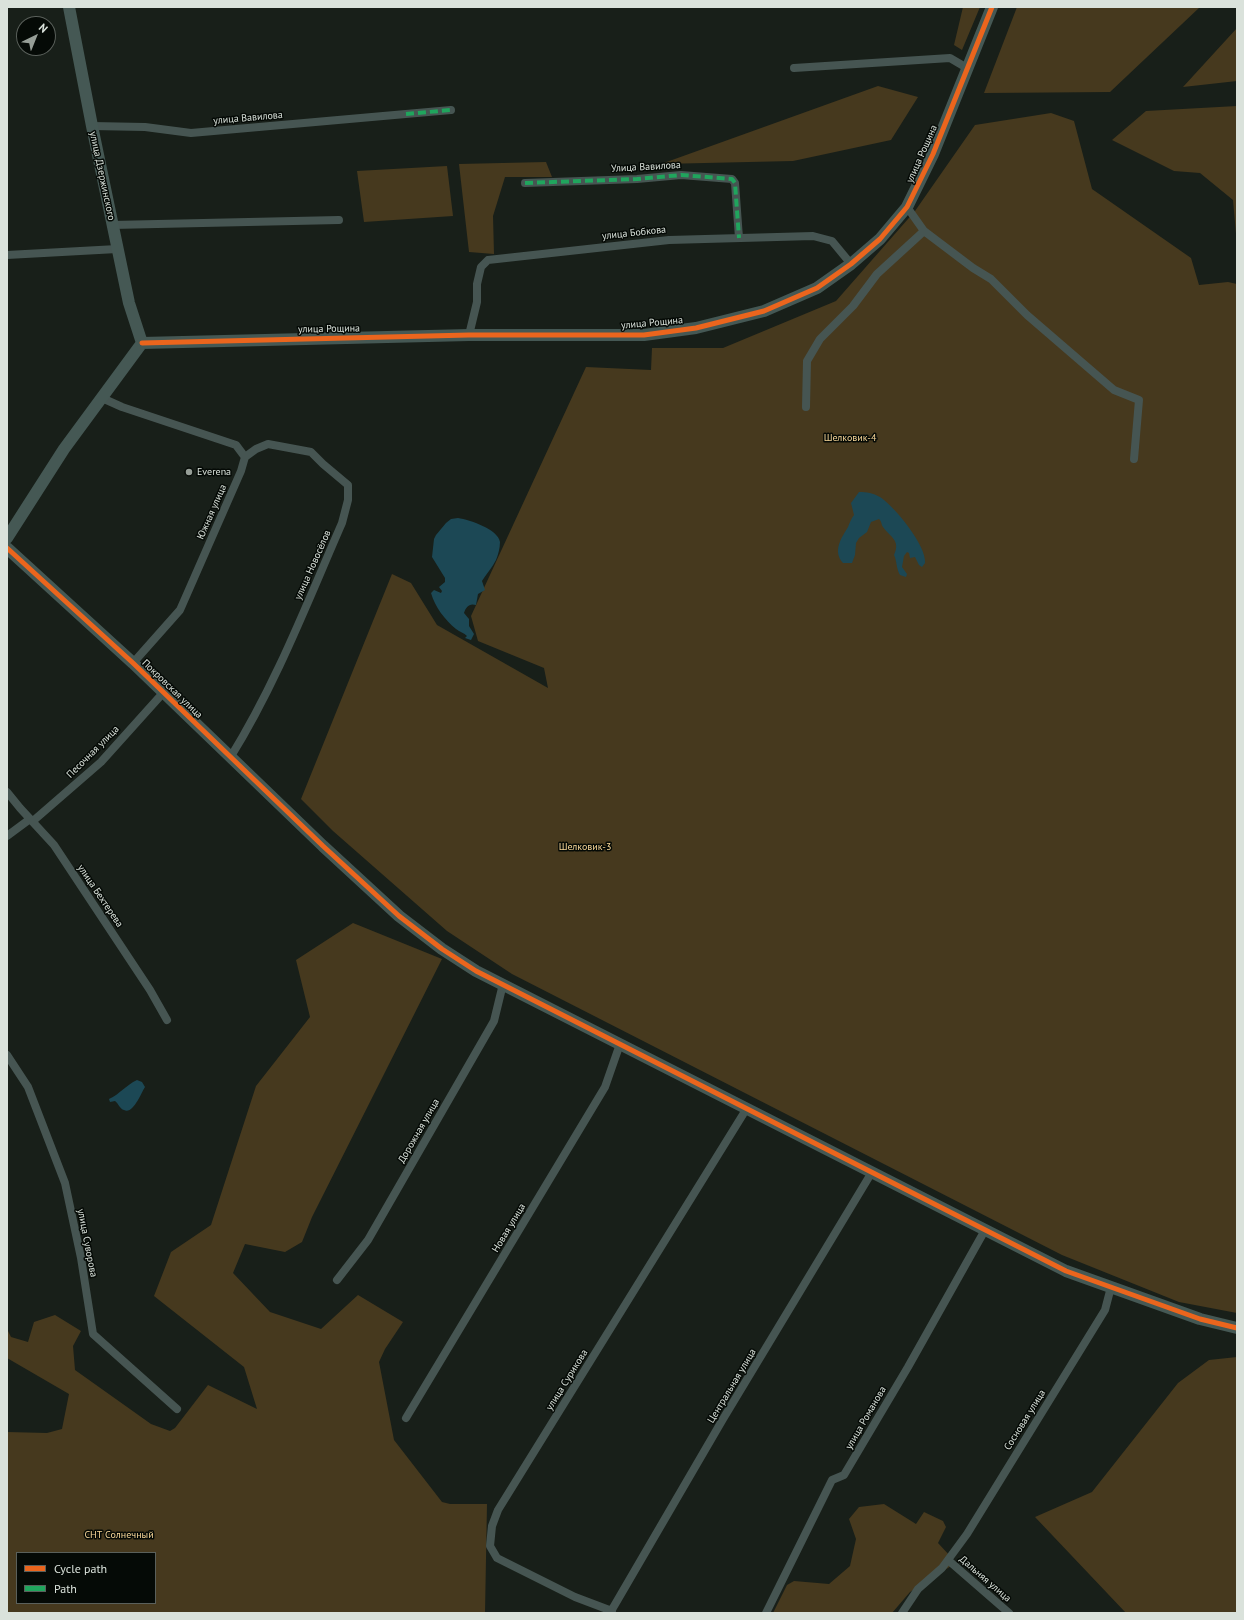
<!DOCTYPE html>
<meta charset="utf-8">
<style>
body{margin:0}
#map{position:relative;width:1244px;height:1620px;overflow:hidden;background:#181f19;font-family:"PT Sans",sans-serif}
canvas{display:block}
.frame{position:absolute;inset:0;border:8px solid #dae2db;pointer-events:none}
.legend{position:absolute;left:16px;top:1552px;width:140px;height:52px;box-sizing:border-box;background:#050a06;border:1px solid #5a605b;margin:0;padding:5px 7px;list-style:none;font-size:12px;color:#dae2db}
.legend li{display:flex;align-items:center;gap:8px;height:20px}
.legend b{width:20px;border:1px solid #5a605b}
.north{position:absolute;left:16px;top:16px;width:40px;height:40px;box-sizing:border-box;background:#050a06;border:1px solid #5a605b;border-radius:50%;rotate:43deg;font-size:11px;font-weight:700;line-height:16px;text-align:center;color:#dae2db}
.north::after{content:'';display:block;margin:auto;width:14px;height:18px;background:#969e97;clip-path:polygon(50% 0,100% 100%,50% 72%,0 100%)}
</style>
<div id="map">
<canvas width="1244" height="1620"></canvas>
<div class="frame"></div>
<ul class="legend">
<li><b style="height:5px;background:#eb651d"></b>Cycle path</li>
<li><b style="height:5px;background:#20a55d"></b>Path</li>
</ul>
<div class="north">N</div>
</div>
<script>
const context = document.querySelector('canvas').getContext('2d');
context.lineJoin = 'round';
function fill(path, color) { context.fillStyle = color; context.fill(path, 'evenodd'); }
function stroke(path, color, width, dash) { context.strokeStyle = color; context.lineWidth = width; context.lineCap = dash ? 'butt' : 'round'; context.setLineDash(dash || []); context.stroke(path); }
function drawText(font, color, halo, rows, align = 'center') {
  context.font = font + ' "PT Sans",sans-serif'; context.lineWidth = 3; context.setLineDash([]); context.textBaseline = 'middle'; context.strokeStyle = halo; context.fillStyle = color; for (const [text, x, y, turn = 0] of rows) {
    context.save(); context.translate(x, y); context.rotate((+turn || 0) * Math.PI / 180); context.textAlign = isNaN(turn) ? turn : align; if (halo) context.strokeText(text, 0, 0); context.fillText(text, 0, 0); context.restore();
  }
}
fill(new Path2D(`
 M963,7H980L962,50L954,45Z
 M1017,7H1200L1110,92L984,93Z
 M1237,28V81L1183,87Z
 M878,86L918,97L891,140L793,161L661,164Z
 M1237,106V245L1233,200L1200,173L1174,171L1112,140L1146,111Z
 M1051,113L1074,121L1092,189L1191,258L1199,285L1228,282L1237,284V1313L1179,1302L1062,1255L512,974L447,931L333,831L301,799L392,574L411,583L437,625L548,688L544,668L478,641L471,616L586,367L651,370L652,348H723L836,301L915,211L975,125Z
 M546,162L552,177H505L493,216L494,254L469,252L459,164Z
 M447,166L453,216L364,222L357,171Z
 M353,923L442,959L312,1217L302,1242L285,1252L245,1244L233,1273L270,1312L321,1329L358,1295L403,1322L385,1349L379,1362L394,1440L442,1502L450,1504H487L485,1613H7V1432L47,1433L62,1429L69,1394L7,1358V1329L11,1337L28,1342L34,1322L55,1315L81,1331L73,1346L75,1370L151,1424L170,1431L175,1428L208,1385L257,1409L244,1367L154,1296L171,1252L211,1225L256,1086L310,1017L296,960ZM17,1553H155V1603H17Z
 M1237,1357V1613H1126L1035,1517L1092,1492L1178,1383L1209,1360Z
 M884,1504L916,1524L924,1512L943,1521L946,1527L938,1543L951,1557V1566L910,1592L892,1613H773L787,1585L794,1581L829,1584L850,1566L856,1539L849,1519L859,1507Z`), '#46391e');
fill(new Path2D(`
 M859,492C867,492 873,493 880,497C894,506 927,546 925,563L922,567L919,565L915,557L910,558L909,553L907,552L904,556L902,567L907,574L906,577L900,575C896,568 897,561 894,555C901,540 890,537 883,527C881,524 882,522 879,519L871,522L867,532L859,538L856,543L855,555L852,563H843C832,551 842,537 848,527C850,522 851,519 854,515L851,503Z
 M458,518C470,520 498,529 500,542C500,548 498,555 496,560C492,568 486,574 482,581L485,590L478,594L476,605C469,603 466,607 464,613L469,619V626L474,634L471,640L465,638L467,636C464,633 460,632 456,629C445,620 435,607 431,593L434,590L441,593L442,591L439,587L445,582V578L432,557L434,539L436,535L446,523L451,519Z
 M137,1080L142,1082L145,1087C141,1093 133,1115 124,1110C120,1109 118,1103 115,1101L110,1102L109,1099C120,1094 126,1085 137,1080Z`), '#1c4855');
stroke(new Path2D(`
 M794,68L950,58L967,68
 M92,126L145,127L191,133L451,110
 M525,183L637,179L681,175L732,179L735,183L739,238
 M907,207L924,231
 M112,225L339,220
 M7,255L117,249
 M469,335L477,302V284L481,267L488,260L669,240L813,236L832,241L851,264
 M102,398L122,407L236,445L245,457L241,471L180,610L133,663
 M806,407L807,361L820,339L853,306L877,274L924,231L973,268L991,279L1027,315L1114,390L1139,400L1134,459
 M230,758C276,684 307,603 342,523L348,500V485L323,464L311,452L268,444L256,449L245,457
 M7,792L20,808L54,845L150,990L167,1020
 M33,821L101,762L163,693
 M7,836L30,819
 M7,1055L28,1087L65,1183L81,1258L93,1334L177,1409
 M337,1280L368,1240L494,1021L503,984
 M406,1418L605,1087L620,1044
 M948,1560L1009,1613
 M612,1611L575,1597L497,1558L490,1546L492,1526L498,1510L747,1108
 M610,1613L723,1419L872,1172
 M766,1613L832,1480L844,1475L908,1367L985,1230
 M902,1613L918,1589L942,1568L967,1534L1105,1310L1111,1287`), '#465552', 8);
stroke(new Path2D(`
 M69,7L92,126L129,303L142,343
 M142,343L469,335H644L696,328L764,311L817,288L851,264L880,239L907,207L933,154L992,7
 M7,538L64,449L142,343
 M7,548L133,663L323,846L399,916L442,949L476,971L1066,1271L1200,1319L1237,1328`), '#455854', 12);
stroke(new Path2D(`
 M406,114L451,110
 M525,183L637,179L681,175L732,179L735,183L739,238`), '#20a55d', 4, [8, 4]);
stroke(new Path2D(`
 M142,343L469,335H644L696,328L764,311L817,288L851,264L880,239L907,207L933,154L992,7
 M7,548L133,663L323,846L399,916L442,949L476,971L1066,1271L1200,1319L1237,1328`), '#eb651d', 5);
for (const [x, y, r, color] of [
 [189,472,4,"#969e97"]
]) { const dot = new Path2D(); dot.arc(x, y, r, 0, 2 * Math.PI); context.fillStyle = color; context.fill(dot); stroke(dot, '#050a06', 1.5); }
drawText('10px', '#dae2db', '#050a06', [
 ["улица Вавилова",248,118,-5],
 ["улица Рощина",922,154,-66],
 ["Улица Вавилова",646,167,-3],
 ["улица Дзержинского",102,176,78],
 ["улица Бобкова",634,233,-6],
 ["улица Рощина",652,323,-5],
 ["улица Рощина",329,329,-1],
 ["Южная улица",212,512,-66],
 ["улица Новосёлов",313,565,-66],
 ["Покровская улица",172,689,44],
 ["Песочная улица",93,752,-45],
 ["улица Бехтерева",100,896,56],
 ["Дорожная улица",419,1131,-60],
 ["Новая улица",509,1228,-59],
 ["улица Суворова",87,1243,79],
 ["улица Сурикова",567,1380,-58],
 ["Центральная улица",732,1386,-59],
 ["улица Романова",866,1418,-60],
 ["Сосновая улица",1025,1420,-58],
 ["Дальняя улица",985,1579,41]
]);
drawText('10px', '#f7d698', '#050a06', [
 ["Шелковик-4",850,438],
 ["Шелковик-3",585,847],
 ["СНТ Солнечный",119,1535]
]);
drawText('10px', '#dae2db', '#050a06', [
 ["Everena",197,472]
], 'left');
</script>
